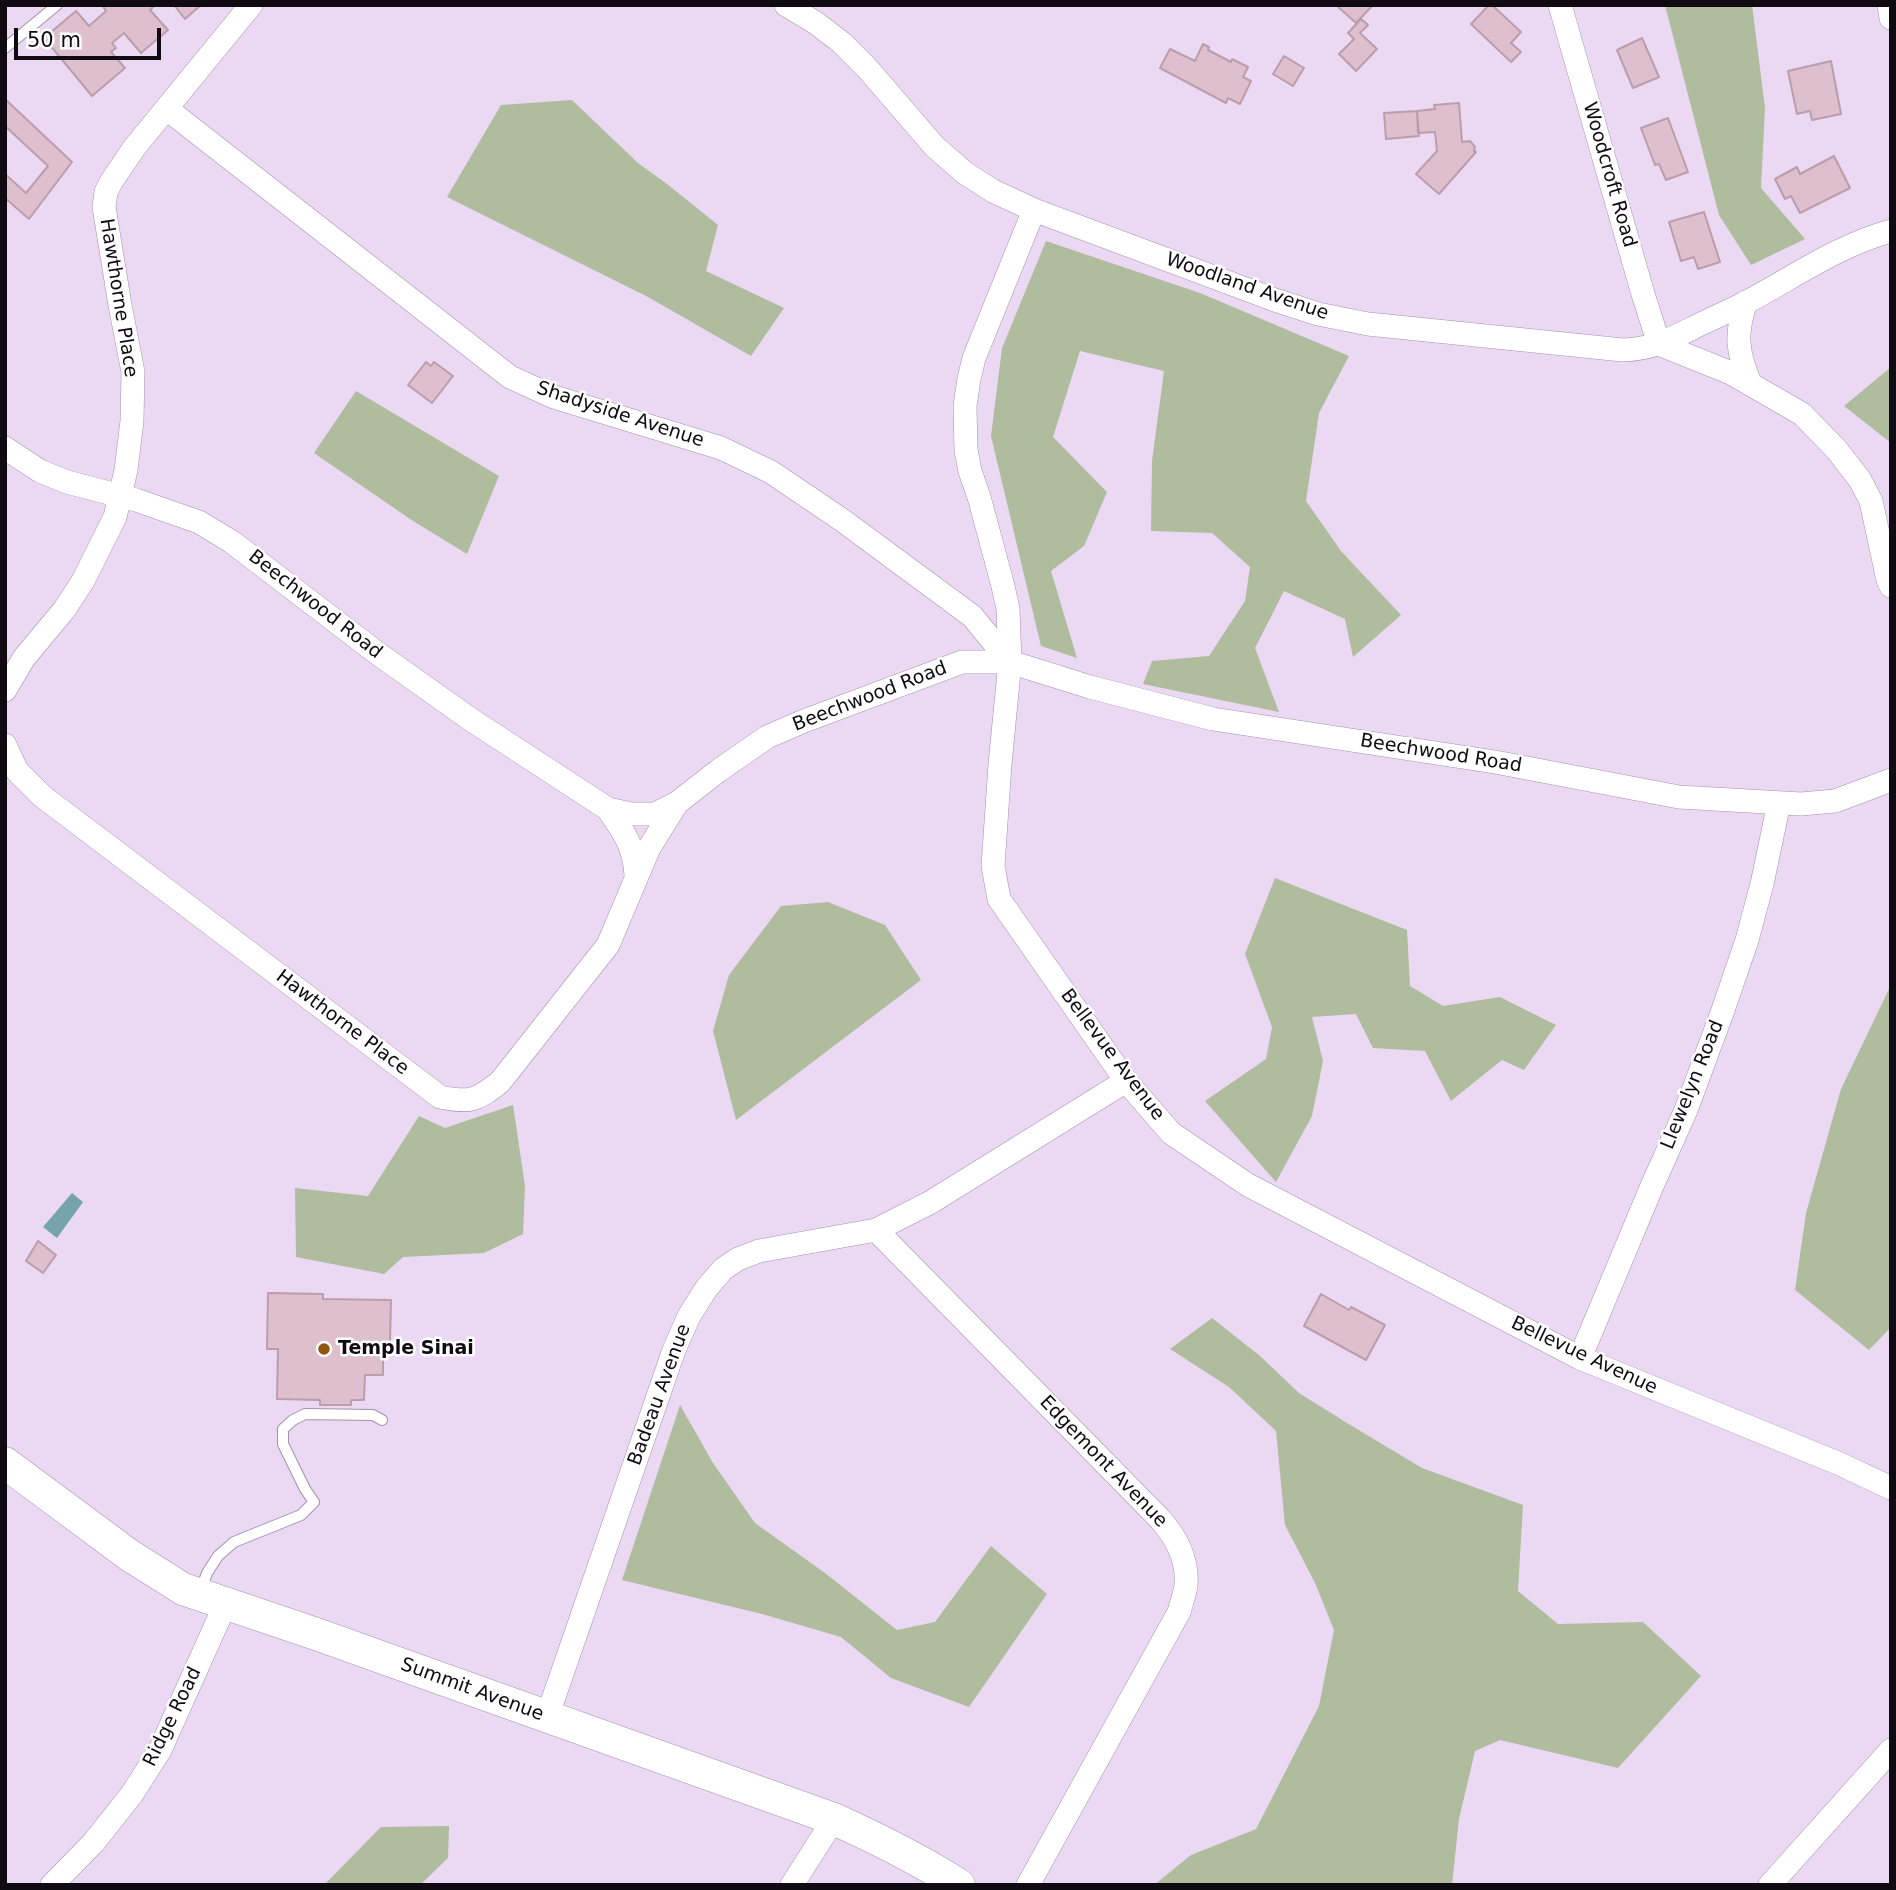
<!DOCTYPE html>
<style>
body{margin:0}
#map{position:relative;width:1896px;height:1890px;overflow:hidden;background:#ebd9f3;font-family:"DejaVu Sans",sans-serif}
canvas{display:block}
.frame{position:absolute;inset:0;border:7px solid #100a12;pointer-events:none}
.scale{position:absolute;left:14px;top:28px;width:147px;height:32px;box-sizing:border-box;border:4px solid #100a12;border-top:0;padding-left:9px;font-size:21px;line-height:24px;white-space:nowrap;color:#100a12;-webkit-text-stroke:5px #fff;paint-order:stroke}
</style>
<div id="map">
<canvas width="1896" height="1890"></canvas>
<div class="frame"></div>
<div class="scale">50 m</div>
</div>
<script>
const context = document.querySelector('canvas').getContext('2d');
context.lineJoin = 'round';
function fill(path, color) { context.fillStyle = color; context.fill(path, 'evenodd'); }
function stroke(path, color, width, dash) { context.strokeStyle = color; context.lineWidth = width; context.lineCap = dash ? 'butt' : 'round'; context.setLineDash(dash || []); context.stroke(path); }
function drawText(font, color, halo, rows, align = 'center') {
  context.font = font + ' "DejaVu Sans",sans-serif'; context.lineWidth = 5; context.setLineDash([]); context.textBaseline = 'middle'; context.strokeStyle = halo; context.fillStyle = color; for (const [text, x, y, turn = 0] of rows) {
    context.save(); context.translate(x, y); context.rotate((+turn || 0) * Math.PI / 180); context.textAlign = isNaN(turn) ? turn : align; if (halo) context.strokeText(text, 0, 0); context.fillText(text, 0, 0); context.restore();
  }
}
fill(new Path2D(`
 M1665,5H1752L1765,108L1761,188L1805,239L1751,265L1719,215Z
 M572,100L638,163L667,184L718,225L706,271L784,308L751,356L648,297L447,197L501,105Z
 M1046,241L1200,293L1349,356L1319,413L1306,501L1341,551L1401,615L1353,657L1345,619L1284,591L1255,648L1279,712L1143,684L1152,661L1209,656L1245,601L1250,567L1212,533L1151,531L1152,461L1164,371L1080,351L1053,437L1107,492L1084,546L1051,571L1077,658L1041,646L991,436L1002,348Z
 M1891,367V443L1844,406Z
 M356,391L499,476L467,554L413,521L314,453Z
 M1275,878L1407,930L1410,986L1443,1006L1500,997L1556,1025L1524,1070L1502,1060L1451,1101L1425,1051L1373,1048L1356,1014L1312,1017L1323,1061L1312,1116L1276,1182L1205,1101L1266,1059L1272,1027L1245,954Z
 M828,902L885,925L921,980L736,1120L713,1031L729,975L781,906Z
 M1891,985V1327L1869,1350L1795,1290L1806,1213L1841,1089Z
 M513,1105L525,1186L523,1234L484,1253L403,1257L384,1274L296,1257L295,1188L368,1196L419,1116L445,1128Z
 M1212,1318L1260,1356L1299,1393L1352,1426L1422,1468L1523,1505L1518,1591L1558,1624L1643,1622L1701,1676L1618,1768L1500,1740L1475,1751L1459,1819L1452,1885H1154L1191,1855L1256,1829L1319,1706L1334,1630L1315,1583L1285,1525L1276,1431L1229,1387L1170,1349Z
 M680,1405L713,1463L755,1523L825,1573L897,1630L935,1622L991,1546L1047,1594L969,1707L891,1678L841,1637L762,1614L622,1580Z
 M449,1826L448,1858L420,1885H324L381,1827Z`), '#afbc9e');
fill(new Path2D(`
 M72,1193L83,1202L57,1238L43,1227Z`), '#75a3ae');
const building = new Path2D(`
 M102,5H155L150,10L168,30L141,53L124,33L112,43L116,48L111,52L125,68L92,96L44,38L76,11L89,26L106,11Z
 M174,5H201L185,19Z
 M1336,5H1373L1356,23Z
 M1489,5H1492L1521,32L1511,43L1521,52L1511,62L1471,24Z
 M1361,19L1368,25L1360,33L1377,49L1356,71L1339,54L1354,39L1348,33Z
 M1642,38L1659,77L1633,88L1617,50Z
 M1203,44L1209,47L1208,50L1231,62L1232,59L1248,67L1243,77L1251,81L1240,104L1228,98L1226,103L1160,68L1170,49L1195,61Z
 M1284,56L1304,68L1293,86L1273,74Z
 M1831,61L1841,114L1812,120L1810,111L1797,114L1788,71Z
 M5,99L72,162L29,219L5,198V174L26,193L48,166L5,126Z
 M1459,103L1462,142L1470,141L1475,147L1474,151L1476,152L1439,194L1416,174L1437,151L1435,132L1418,133L1417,111L1435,109L1434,105Z
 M1417,111L1419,136L1386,139L1384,113Z
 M1668,118L1688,172L1666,180L1659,164L1655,165L1641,128Z
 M1834,156L1850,188L1800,213L1791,196L1785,199L1775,179L1797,167L1800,174Z
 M1704,212L1720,262L1698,269L1694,257L1681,261L1669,222Z
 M426,362L431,366L434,362L453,376L432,403L408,385Z
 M38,1241L56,1255L43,1273L26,1261Z
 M268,1293L323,1294V1299L391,1300L390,1344H376V1353H362V1356H383V1375H365L364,1400H351V1405H320V1400L277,1399L278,1349H267Z
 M1321,1294L1349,1310L1351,1307L1385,1325L1366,1360L1304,1326Z`);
fill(building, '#debfce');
stroke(building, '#bb9dab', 2);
const lane = new Path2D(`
 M5,48L57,5
 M201,1590L207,1573L218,1556L234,1542L301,1515L314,1502L305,1489L283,1444V1429L293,1420L305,1414L373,1415L382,1420`);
const street = new Path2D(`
 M786,5L816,23L842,43L867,68L935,147L965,173L993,191L1034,210L1275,300L1318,314L1368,324L1623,350C1655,349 1676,336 1703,323C1718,316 1733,309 1747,302C1794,277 1839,245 1891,231
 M1560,5L1643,294L1659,344L1731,373L1802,414L1837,450L1860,480L1871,501L1888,580L1891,586
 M1889,5L1891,18
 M167,109L510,377L554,397L721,448L771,472L842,520L972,616L1010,662
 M1034,210L974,358L969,379L965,406L966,450L970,471L979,497L1003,586L1008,609L1010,662L1000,764L993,866L999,899L1126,1081L1171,1133L1248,1185L1580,1358L1840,1464L1891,1488
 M1746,302C1735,333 1737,352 1750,383
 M5,448L40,471L67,482L136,500L199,522L232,542L377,653L470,719L608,809L631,814H655L677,803L718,771L767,737L804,721L962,662H1010L1090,687L1213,719L1495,762L1679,797L1801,804L1835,801L1891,780
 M5,690L24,658L64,610L83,581L115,517L126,470L132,421L133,372L120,305L104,207L106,192L111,182L134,148L251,5
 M5,745L17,771L42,796L440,1097C470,1103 476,1101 500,1082L608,945L649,848L677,803
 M608,809C624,833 634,845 636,875
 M876,1230L1160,1519C1176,1537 1188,1560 1186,1585C1185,1594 1181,1604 1179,1612L1028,1885
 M1580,1358L1652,1186L1686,1110L1722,1013L1747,940L1762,884L1779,803
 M547,1717L674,1350L689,1316L706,1289L723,1269L738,1259L759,1251L876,1230L931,1202L1126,1081
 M52,1885L94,1842L132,1794L160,1750L225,1605
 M792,1885L834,1819
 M1770,1885L1891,1750`);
const secondary = new Path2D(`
 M5,1463L129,1555L183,1589L319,1635L834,1819C878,1839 919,1859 959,1885`);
stroke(lane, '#a492ab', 12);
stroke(street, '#a492ab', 24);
stroke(secondary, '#a492ab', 33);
stroke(lane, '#fff', 10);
stroke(street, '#fff', 23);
stroke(secondary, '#fff', 32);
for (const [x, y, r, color] of [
 [324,1349,7,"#8f5710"]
]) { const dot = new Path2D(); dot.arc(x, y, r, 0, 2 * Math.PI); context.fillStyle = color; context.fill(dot); stroke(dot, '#fff', 2.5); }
drawText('19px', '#100a12', '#fff', [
 ["Woodcroft Road",1609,175,74],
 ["Woodland Avenue",1247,287,19],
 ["Hawthorne Place",118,298,81],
 ["Shadyside Avenue",620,415,18],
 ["Beechwood Road",315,605,38],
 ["Beechwood Road",870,697,-21],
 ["Beechwood Road",1441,754,9],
 ["Hawthorne Place",342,1023,37],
 ["Bellevue Avenue",1112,1055,53],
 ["Llewelyn Road",1693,1085,-68],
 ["Bellevue Avenue",1584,1356,25],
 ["Badeau Avenue",660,1395,-70],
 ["Edgemont Avenue",1103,1462,46],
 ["Summit Avenue",472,1690,20],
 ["Ridge Road",173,1717,-64]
]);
drawText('bold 19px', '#100a12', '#fff', [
 ["Temple Sinai",338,1349]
], 'left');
</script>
